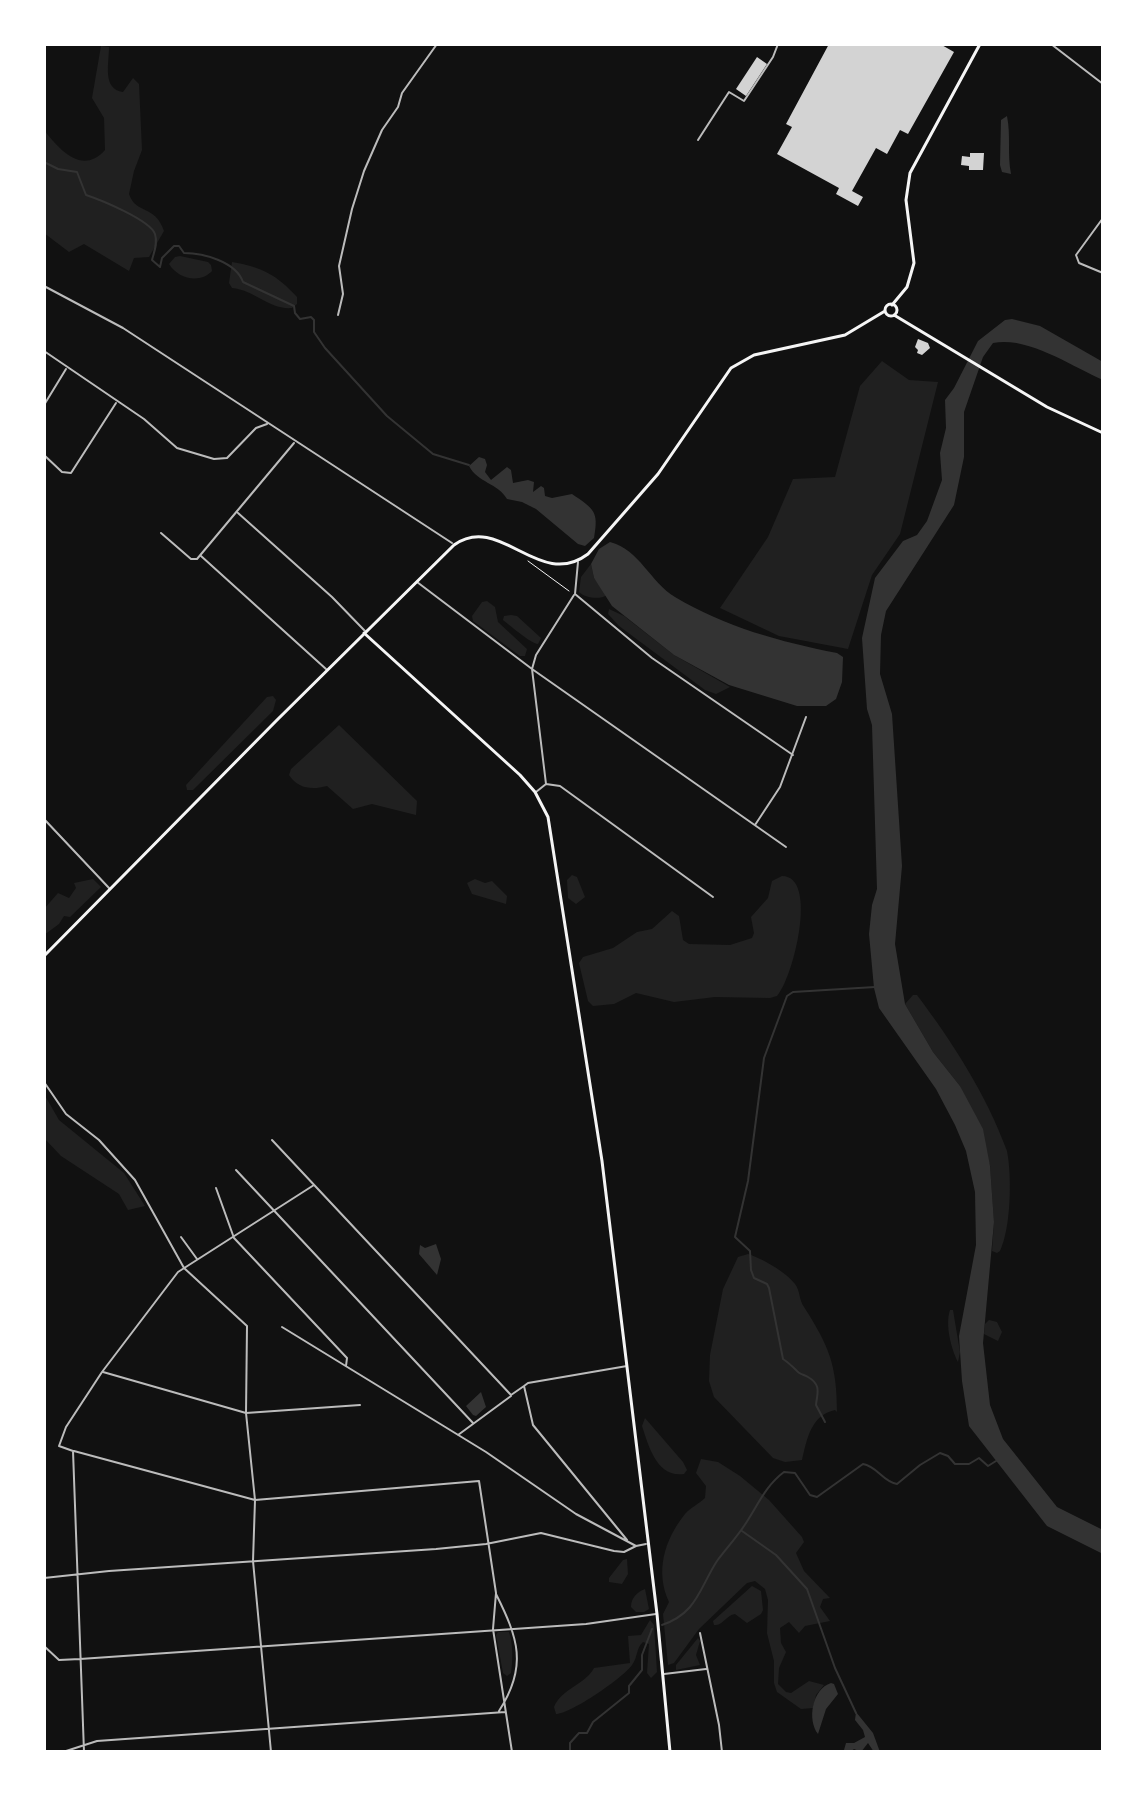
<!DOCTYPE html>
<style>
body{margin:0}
#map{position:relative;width:1147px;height:1796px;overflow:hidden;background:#111;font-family:"Work Sans",sans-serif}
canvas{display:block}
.frame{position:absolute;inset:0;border:46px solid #fff;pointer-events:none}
</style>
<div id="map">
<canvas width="1147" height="1796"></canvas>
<div class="frame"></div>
</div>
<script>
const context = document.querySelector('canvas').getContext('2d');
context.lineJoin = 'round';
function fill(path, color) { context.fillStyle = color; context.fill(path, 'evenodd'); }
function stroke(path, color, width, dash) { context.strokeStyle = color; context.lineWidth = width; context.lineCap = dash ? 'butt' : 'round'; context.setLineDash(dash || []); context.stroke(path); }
fill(new Path2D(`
 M101,46L109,47C109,64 102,89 123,92L133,78L139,84L142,150L134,171L129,194C136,215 155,204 164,231L149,257L134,258L129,271L84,244L69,252L44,233V130C59,149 82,176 105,150L104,118L92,98Z
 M180,256L208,262L211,265L212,271C200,284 178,279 169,264L175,257Z
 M232,262C262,267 277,275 297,297V304L292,308C269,310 255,290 232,288L229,283Z
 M882,361L909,380L938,382L900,534L872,575L848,649L779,636L720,608L768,537L793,479L835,477L860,386Z
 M591,564L594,578L607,595C600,600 585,598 579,592L581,577Z
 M487,601L495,607L498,622L527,649L525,656H520L473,621L472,616L482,602Z
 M609,609L624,616L674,655L730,687L716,694L705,690L619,626L608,614Z
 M511,615L517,616L541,638L538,644C530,643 512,627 503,620L504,616Z
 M273,696L276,700L273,711L193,790H187L186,785L267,697Z
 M339,725L417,801L416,815L372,804L353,809L327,786C312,790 298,789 289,775L291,769Z
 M572,875L577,877L585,897L576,904L568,898L567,880Z
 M782,876C819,876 793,979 777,996L770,998L715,997L674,1002L636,993L614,1004L593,1006L588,1001L579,963L583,957L613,948L637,932L652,929L672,911L679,916L683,940L689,944L730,945L752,938L754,933L751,917L768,898L772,881Z
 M93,879L101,887L70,917L64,916L59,924L44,935V909L58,893L69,898L76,888L74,883Z
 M475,879L485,883L492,881L507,896L506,904L472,894L467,883Z
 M913,995H917C953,1043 986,1094 1007,1151C1012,1176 1011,1228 1000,1251L997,1253L992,1251L994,1222L990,1166L960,1086L933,1052L905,1004Z
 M44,1094L59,1120L124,1173L145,1206L128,1210L119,1194L61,1156L44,1138Z
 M748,1254C761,1258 786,1272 795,1284C800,1290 799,1300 804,1307C829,1346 837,1365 837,1412L835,1410C811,1415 807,1439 802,1460L785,1462L773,1458L714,1397L709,1381L710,1355L723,1289L738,1257Z
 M950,1310H953L960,1352L958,1362C951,1349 945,1324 950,1310Z
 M989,1320L997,1322L1002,1332L998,1341L984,1334L985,1324Z
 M645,1418L683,1462L687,1470L684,1474C657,1478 649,1447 642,1426Z
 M701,1459L718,1462L740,1476L769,1500L802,1537L804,1542L796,1553L804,1571L830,1598L823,1599L820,1607L830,1621L805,1626L799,1633L789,1622L780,1628L781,1643L786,1652L779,1668L778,1684L786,1692L791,1693L809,1681L824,1685L816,1695L813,1708L801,1709L777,1692L774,1683V1661L767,1633L768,1600L765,1589L755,1581L747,1583L699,1629L674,1663L668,1665L663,1614L669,1602C655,1572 664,1540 685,1514C691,1507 699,1504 705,1498L706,1486L696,1473Z
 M627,1559L628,1574L622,1584L609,1582V1578L623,1560Z
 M752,1586L761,1591L763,1610L761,1614L747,1623L735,1614C726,1615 723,1626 714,1625L713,1621Z
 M645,1589L649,1609L644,1612H636L631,1607C631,1598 637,1592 645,1589Z
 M650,1620L654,1625L657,1672L651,1678L647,1673L649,1644L643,1642C636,1648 638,1657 632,1665C624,1677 571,1714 556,1714L554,1707C562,1688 585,1685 594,1668L630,1663L628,1636L641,1635Z
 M498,1632H509C513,1644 513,1659 511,1673L507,1676L503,1673L496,1635Z
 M698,1638L700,1641L696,1655L700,1665L676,1670V1665Z`), '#202020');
fill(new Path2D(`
 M1007,116C1011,136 1007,154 1011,174L1002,172L1000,165L1001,120Z
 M1012,319L1040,326L1103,362V380C1071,366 1028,336 993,343L983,357L964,412V457L954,505L886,611L881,635L880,674L892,714L902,866L895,944L905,1004L933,1052L960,1086L983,1129L990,1166L994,1222L983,1343L990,1405L1003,1439L1057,1507L1103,1530V1554L1047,1526L969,1426L962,1381L959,1336L976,1245L975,1192L966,1151L955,1125L936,1089L879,1008L874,988L869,934L872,905L877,889L872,725L867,709L862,638L875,578L903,541L917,535L927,521L942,480L940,453L946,428L945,400L954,388L978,341L1005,320Z
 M479,457L485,459L487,465L485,472L491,480L507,467L511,470L513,483L528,480L534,482L533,492L541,486L544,488L545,496L552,498L572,494C594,509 599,511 594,538L585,546L578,544L536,509L522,502L507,499C498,483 478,483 469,466Z
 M610,542C640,550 650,582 675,597C725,627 781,642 837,653L843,657L842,682L836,699L826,706H797L729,685L674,655L612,606L594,578L591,564L599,549Z
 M436,1244L441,1259L437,1275L419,1254L420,1245L425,1248Z
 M481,1392L486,1407L476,1416L473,1415L466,1406Z
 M831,1683L834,1684L838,1694L826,1709L818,1734C807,1720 812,1689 831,1683Z
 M856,1712L873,1733L880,1752H874L868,1743L861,1752L854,1749L850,1752L844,1750L846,1743H854L865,1737L863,1730L855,1720Z`), '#333');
stroke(new Path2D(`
 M44,162L58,169L77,172L86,195C101,200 150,220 155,234C158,243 154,252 152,260L160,267L162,258L174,246H179L184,253C204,253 236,262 243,282L294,306L295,313L300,319L311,317L314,320V332L325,348L387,416L433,454L469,465
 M825,1422L816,1405C817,1394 822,1385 808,1377C805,1375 799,1374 797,1371C792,1366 789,1363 783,1359L769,1288L767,1284L754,1278L751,1270L750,1251L735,1237L748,1181L764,1058L787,996L793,992L875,987
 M742,1531L776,1555L807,1589L835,1668L856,1713
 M662,1625C697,1613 699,1589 717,1561C726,1549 736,1538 744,1526C757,1507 765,1486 784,1472L795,1473L810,1495L817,1497L863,1464C877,1466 883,1482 897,1484L920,1465L940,1453L948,1456L955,1464H969L979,1458L988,1466L996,1461
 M570,1752V1743L579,1733H587L593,1722L629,1693V1686L642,1670V1655L652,1629`), '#333', 2);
fill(new Path2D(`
 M829,44H940L954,52L908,134L900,130L887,154L876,148L852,191L863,197L858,206L836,194L839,188L777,154L792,127L786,124Z
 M757,57L767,64L746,96L736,89Z
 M970,153H984L983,170H969V166L961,165L962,156L970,157Z
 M918,339L928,343L930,348L922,355L917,353L918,350L915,347Z`), '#d3d3d3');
stroke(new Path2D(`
 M528,561L569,591`), '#f5f5f5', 1);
stroke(new Path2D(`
 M1051,44L1103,84
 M698,140L729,92L744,101L773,57L778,44
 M1103,218L1076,255L1079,263L1103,273
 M44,286L123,328L452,543
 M338,315L343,294L339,266L352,209L364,171L382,130L398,107L402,93L437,44
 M44,351L144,419L177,448L214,459L227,458L256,428L267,424
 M44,405L66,369
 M44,455L62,472L71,473L116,403
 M238,513L332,597L365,631
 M161,533L191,559H197L294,443
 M201,556L326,669
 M578,562L575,594L652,658L793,755
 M417,582L532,669L786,847
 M546,784L532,669L536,655L574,595
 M536,792L546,784L560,786L713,897
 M44,819L109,888
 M755,825L780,787L806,717
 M44,1082L66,1114L99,1140L135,1180L184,1268L247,1326L246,1413L255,1500L253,1561L271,1752
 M272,1140L511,1395L524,1386L533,1425L627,1540
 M236,1170L473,1423
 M216,1188L234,1238L347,1358L346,1366
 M181,1237L197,1259
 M282,1327L486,1452L576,1514L636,1546L646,1544
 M103,1372L246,1413L360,1405
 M524,1386L528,1383L627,1366
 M458,1435L511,1396
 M74,1451L255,1500L479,1481L496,1593L493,1629L512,1752
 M44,1578L109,1571L436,1549L486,1544L541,1533L614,1551L624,1552L636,1546
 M496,1594C518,1638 528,1666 499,1711
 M700,1633L719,1725L722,1752
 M44,1646L59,1660L80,1659L586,1624L656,1614
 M664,1674L706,1669
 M63,1752L97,1741L505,1712
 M84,1752L73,1451L59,1446L66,1427L102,1372L178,1272L314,1185`), '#bcbcbc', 2);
stroke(new Path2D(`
 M885 310a6 6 0 1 1 12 0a6 6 0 1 1-12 0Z
 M892,305L907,287L914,263L906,200L910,173L980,44
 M894,315L1047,407L1103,433
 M364,633L520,775L535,792L548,817L602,1161L657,1614L670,1752
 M44,956L277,720L454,545C500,512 539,591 588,554L658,474L731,368L754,355L845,335L885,311`), '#f5f5f5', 3);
</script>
